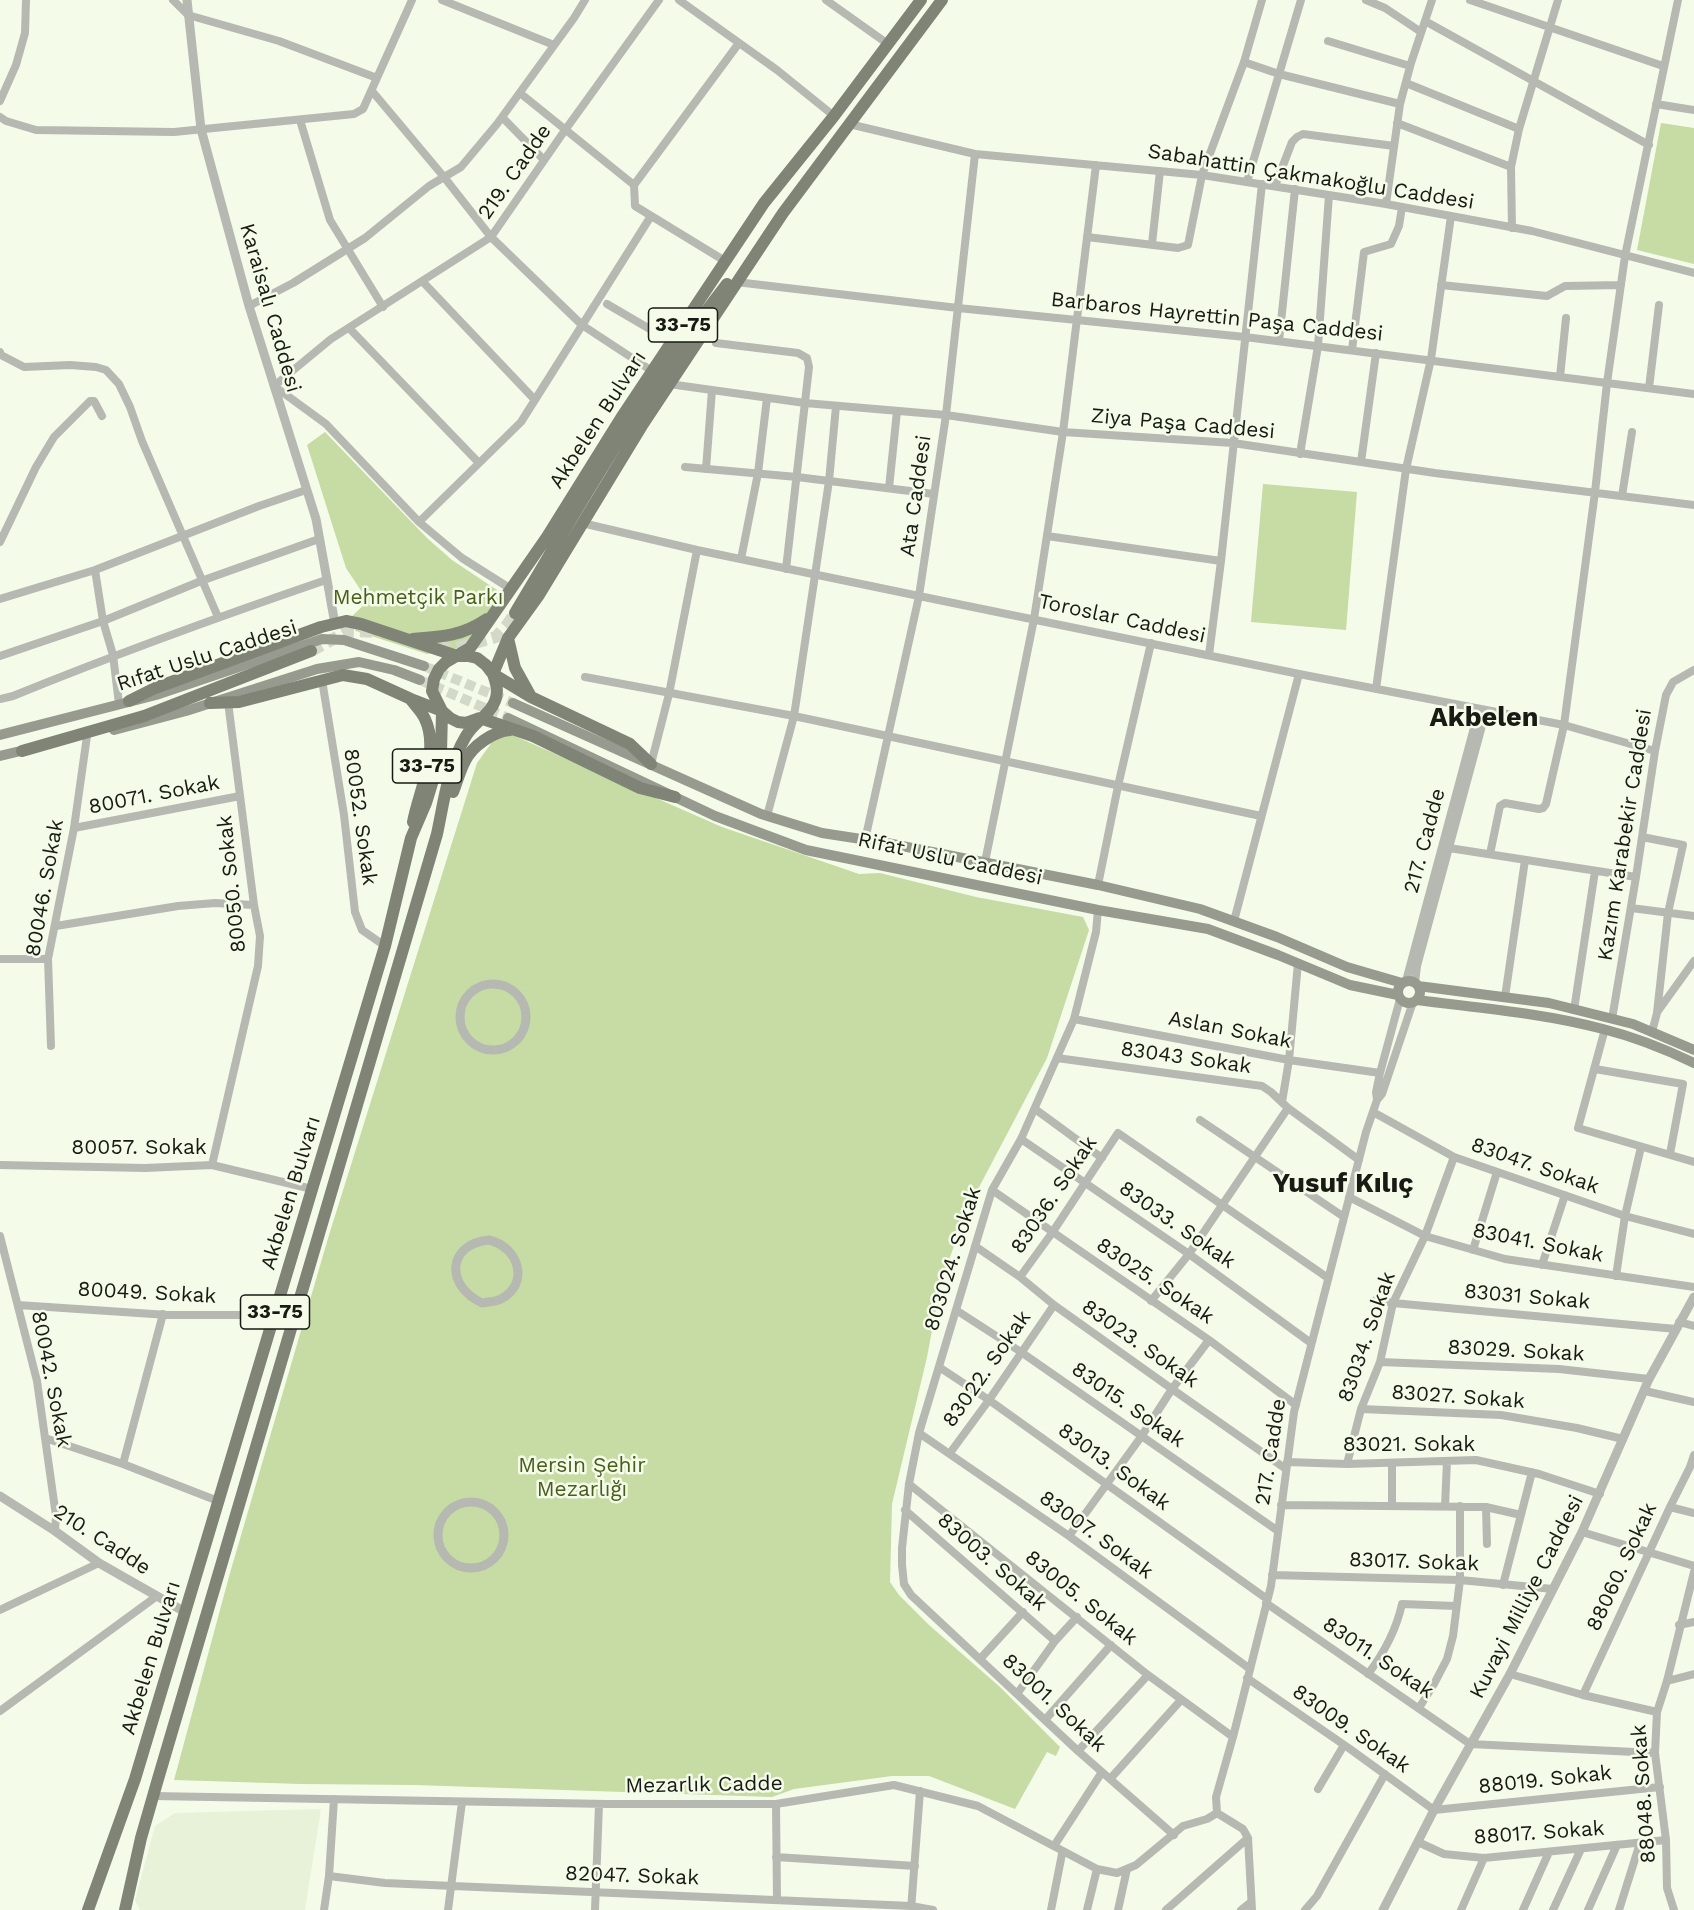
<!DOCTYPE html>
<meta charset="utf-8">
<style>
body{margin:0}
canvas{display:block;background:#f4fbe9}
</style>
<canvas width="1694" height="1910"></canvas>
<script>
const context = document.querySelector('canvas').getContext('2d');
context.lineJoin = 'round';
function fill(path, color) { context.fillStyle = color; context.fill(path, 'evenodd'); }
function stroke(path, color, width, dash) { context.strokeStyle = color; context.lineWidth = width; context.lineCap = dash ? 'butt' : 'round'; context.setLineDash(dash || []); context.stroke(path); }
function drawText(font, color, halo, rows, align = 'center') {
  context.font = font + ' "Work Sans",sans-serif'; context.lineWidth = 5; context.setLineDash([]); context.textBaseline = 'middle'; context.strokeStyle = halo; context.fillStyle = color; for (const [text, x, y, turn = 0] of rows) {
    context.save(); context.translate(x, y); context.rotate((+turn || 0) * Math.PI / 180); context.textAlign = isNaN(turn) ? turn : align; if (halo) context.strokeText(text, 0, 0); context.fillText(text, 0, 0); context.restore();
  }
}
fill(new Path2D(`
 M321,1809L305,1910H140L135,1900L155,1826L175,1813Z`), '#e8f2d9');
fill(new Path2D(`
 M1661,123L1694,128V264L1637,250Z
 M325,432L427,538L452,560L500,592L473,640L453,650L427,654L356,631L348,620L368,601L346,568L307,445Z
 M1263,484L1357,492L1346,630L1251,622Z
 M510,734L722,827L859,874L880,873L976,897L1083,917L1089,930L1047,1058L967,1210L941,1282L927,1357L892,1504L890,1582L899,1595L929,1625L1000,1687L1060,1747L1056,1756L1047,1752L1015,1809L929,1776H892L794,1789L772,1797L415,1785L301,1784L174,1780L230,1573L329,1235L477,763L495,738Z`), '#c7dba4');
stroke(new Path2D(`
 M424,666L513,703
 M420,680L508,718`), '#d3d9c9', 10, [10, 5]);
stroke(new Path2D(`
 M440,647L449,650L496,637L507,625L515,613
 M311,651L348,631L380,632`), '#d3d9c9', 12, [12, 6]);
stroke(new Path2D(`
 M173,0L188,15L279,41L377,78
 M442,0L554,45
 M679,0L777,70L834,116
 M826,0L888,44
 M1366,0L1385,8L1421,32
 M1470,0L1663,66
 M1425,21L1649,145
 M1328,41L1410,66
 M1244,62L1279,74L1400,104
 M1406,83L1519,129
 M372,91L444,177L491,237L582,325L652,371
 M520,93L634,185L635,206L725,261
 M0,101L16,65L25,33L26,0
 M1656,104L1694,110
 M0,117L6,121L36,130L174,132L354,114L363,109L412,0
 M502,117L544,160
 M300,120L330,220L383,307
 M1397,123L1511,167
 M849,124L975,154L1202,175L1386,204L1532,231L1694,273
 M1247,182L1301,0
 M634,185L739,43
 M1275,186L1292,142L1297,137L1303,134L1394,146
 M1386,204L1400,104L1411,63L1432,0
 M651,216L521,422L419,522L326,424L274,386L331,339L491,237L563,133L659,0
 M1512,228L1511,167L1519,129L1558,0
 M1087,237L1178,248L1188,245L1202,175L1244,62L1262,0
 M1152,244L1160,171
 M423,282L535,400
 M736,282L958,308L1245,337L1694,394
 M1441,285L1547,296L1565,286L1621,285
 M607,304L672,342
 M249,306L293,283L365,238L429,186L461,167L497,124L574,18L585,0
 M349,328L479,463
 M1279,341L1295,189
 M716,343L798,353L807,358L809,367L786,569
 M1352,350L1364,252L1391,244L1399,226L1402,207
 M0,352L1,355L24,367L70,365L96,367L106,370L119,384L130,407L142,441L218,617
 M1560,377L1566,318
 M669,384L805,403L946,415L1063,432L1233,443L1435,473L1694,505
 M1649,388L1659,305
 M1300,454L1318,346L1329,195
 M1361,462L1376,353
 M685,467L797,477L934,494
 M706,469L712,390
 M889,488L897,411
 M1622,496L1632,432
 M419,522L462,558L511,589
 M582,523L697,550L919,596L1299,674L1564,725L1655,751
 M1047,536L1221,561
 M0,542L36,467L54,437L90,401H94L102,416
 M741,559L758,473L767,398
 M95,570L103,621L113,655L119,704
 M0,599L95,570L259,506L306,490
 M1209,655L1221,561L1262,184
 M0,656L103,621L201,581L319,539
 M585,677L794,716L1261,816
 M322,680L344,815L355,912L362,930L385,946
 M1376,689L1406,469L1431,359L1451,216
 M0,699L13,696C116,654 221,616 326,580
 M651,764L669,694L697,550
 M767,816L794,716L829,481L836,406
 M74,828L240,796
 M1642,837L1683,845L1668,913L1657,1013L1652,1032
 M865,840L919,596L946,415L975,154
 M1449,848L1636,877
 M1490,854L1500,806L1505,803L1539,809L1543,808L1546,804L1564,725L1595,492L1607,383L1625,256L1678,0
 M985,862L1034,619L1063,432L1096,165
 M1098,885L1118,786L1151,643
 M1631,908L1694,916
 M1098,910L1096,932L1074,1019L1021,1139L992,1190L919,1433L909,1484L902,1548V1565L904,1584L911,1595L1078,1751L1174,1835
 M1234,921L1299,674
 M56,926L178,906L215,903L254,905
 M0,959H48
 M1406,981L1479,709
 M1415,983L1417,966L1486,711
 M1505,997L1525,860
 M1574,1010L1595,871
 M1658,1011L1694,961
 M1074,1019L1289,1060L1380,1073
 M1612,1019L1636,877L1655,751L1666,695L1673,682L1694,670
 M1605,1029L1578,1128L1694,1162
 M51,1046L48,959L74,828L87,736
 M1057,1058L1262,1086L1271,1092L1288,1108L1359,1160
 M1595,1069L1683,1084L1670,1154
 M1377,1100L1382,1094L1413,1002
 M1282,1102L1289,1060L1298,963
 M1035,1109L1102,1158
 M1373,1112L1454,1157L1625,1216L1694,1234
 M1200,1120L1344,1217
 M1021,1139L1189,1254L1311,1343
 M0,1165L145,1168L212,1165L312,1189
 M212,1165L258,966L260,936L254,905L228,702
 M992,1190L1209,1340L1296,1405
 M1349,1197L1425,1236L1505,1259L1694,1287
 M0,1236L37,1381L56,1516L55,1531
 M975,1246L1020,1277L1054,1305L1172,1389L1286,1469
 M1473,1250L1497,1172
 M1542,1265L1565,1195
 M1616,1276L1625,1216L1641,1147
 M1020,1277L1052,1233L1118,1133L1328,1278
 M1376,1300L1393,1303L1676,1329
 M1151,1301L1189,1254L1288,1108
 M18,1305L168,1315H274
 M956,1310L1021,1352L1278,1531
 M1679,1322L1694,1326
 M1380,1362L1559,1369L1649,1379
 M939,1367L989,1400L1267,1599
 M1645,1391L1694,1402
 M1361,1409L1501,1415L1577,1428L1623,1439
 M919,1433L1069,1536L1250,1669
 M45,1438L123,1464L218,1501
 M950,1453L989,1400L1054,1305
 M1287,1462L1347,1464L1476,1460L1539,1474L1600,1494
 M123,1464L163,1314
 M1347,1464L1361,1409L1380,1362L1393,1303L1425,1236L1454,1157
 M909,1484L1148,1675L1233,1737
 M1281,1505L1486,1507L1487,1544
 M1392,1506V1463
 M1445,1506L1447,1461
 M1486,1507L1521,1515
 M1670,1507L1694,1513
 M905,1510L1055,1641
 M1582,1532L1694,1566
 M1069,1536L1141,1437L1172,1389L1209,1340
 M1272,1575L1460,1580L1553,1589
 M1503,1585L1532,1472
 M1266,1603L1470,1744L1655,1753
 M0,1610L99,1563
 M1679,1625L1694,1622
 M980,1659L1023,1612
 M1368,1674C1384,1653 1396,1631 1402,1604L1456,1606
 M1510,1674L1583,1695L1657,1712
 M1247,1678L1350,1749L1434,1810L1660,1787
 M1667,1681L1694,1674
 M1017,1694L1055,1641L1077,1617
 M1583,1695L1670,1507L1690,1467L1694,1455
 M1419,1708L1434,1684L1447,1659L1453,1636L1460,1580V1506
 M0,1711L157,1596
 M1045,1720L1111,1645
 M1078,1751L1148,1675
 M1110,1779L1181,1700
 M1318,1789L1344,1745
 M153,1796L608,1804H776L894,1785L978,1806L1097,1869L1117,1873L1136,1865L1183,1826L1207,1819L1217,1813
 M776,1804L777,1900
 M1217,1813L1216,1797L1233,1737L1271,1586L1294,1412L1366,1132L1377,1100L1376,1092L1380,1073L1400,999
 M1217,1813L1243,1829L1248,1838L1252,1910
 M1418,1842L1444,1854L1484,1858L1666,1840
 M1054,1846L1102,1772
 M776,1857L915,1866
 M329,1876L385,1883L911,1906L933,1910
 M324,1910L329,1876L334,1799
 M448,1910L462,1802
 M595,1910L599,1804
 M911,1910L920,1791
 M1051,1910L1062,1854
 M1087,1910L1097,1869
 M1118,1910L1127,1869
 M1166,1910L1248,1838
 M1241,1910L1251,1902
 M1305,1910L1317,1896L1385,1774
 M1461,1910L1484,1858
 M1523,1910L1549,1852
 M1553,1910L1581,1849
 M1588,1910L1617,1845
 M1619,1910L1640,1843
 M1674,1910L1667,1888L1666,1840L1655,1753L1657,1712L1667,1681L1694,1572`), '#b6b9b1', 8);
stroke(new Path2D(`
 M187,0L201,129L249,306L316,519L335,624
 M460 1017a33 33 0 1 1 66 0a33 33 0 1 1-66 0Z
 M489,1240C519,1247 530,1284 501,1299C495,1302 488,1302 482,1303C445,1286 447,1244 489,1240Z
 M0,1496L55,1531L99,1563L185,1612
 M438 1535a33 33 0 1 1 66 0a33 33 0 1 1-66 0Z
 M1383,1910L1434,1810L1510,1674L1582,1532L1649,1379L1694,1297`), '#b6b9b1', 9);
stroke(new Path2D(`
 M513,703L761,814L822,833L887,843L1098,885L1200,909L1277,937L1347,967L1402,983
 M508,718L715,816L806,850L1098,910L1208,929L1278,955L1350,985L1398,995
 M114,730L186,711L317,669L359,662L394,670L420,680
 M0,735L156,695L322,639L344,640L424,666
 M0,756L29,749
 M1398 992a11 11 0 1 1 22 0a11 11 0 1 1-22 0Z
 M1418,986L1549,1003L1633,1024L1694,1050
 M1417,1000C1479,1008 1543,1013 1603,1029C1635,1037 1665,1049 1694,1063`), '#969a8f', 10);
stroke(new Path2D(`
 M515,613C582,501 647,387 727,284
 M508,638L515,668L530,695
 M413,639C442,637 462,636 487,619
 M411,700C416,706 422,712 425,719C440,751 419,790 413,822
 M129,701L155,688L321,627L346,621L361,624L457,656H468L477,658L486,665L493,674L531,697L630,744L651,764
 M210,703L239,702L343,675L367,679L411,699L442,711L450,718L458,722L466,723L480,718L533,736L640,788L675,797
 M22,751L144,716L311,651
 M453,792C457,782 460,770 465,761C472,746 494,731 510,730
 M88,1910L135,1779L385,946L411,838L426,803L441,754L442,711L432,691L434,679L439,669L446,662L470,648L547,537L623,415L764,203L834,116L921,0
 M125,1910L141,1838L158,1779L437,834C444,801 448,766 466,736C474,722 490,715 495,701C499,691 496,683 493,674L508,638L539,595L643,424L783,213L942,0`), '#7f8477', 12);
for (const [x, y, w] of [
 [683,325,69],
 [427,766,69],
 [275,1312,69]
]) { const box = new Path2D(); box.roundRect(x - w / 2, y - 17, w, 34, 4.5); context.fillStyle = '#f4fbe9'; context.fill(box); stroke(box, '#181a14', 1.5); }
drawText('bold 20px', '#181a14', null, [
 ["33-75",683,325],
 ["33-75",427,766],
 ["33-75",275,1312]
]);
drawText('21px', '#181a14', '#f4fbe9', [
 ["219. Cadde",515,172,-55],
 ["Sabahattin Çakmakoğlu Caddesi",1311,177,9],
 ["Karaisalı Caddesi",270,308,74],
 ["Barbaros Hayrettin Paşa Caddesi",1217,317,6],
 ["Akbelen Bulvarı",598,420,-57],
 ["Ziya Paşa Caddesi",1183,424,5],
 ["Ata Caddesi",916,496,-82],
 ["Toroslar Caddesi",1122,619,12],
 ["Rıfat Uslu Caddesi",207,656,-18],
 ["80071. Sokak",154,795,-11],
 ["80052. Sokak",360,817,82],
 ["Kazım Karabekir Caddesi",1625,835,-81],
 ["217. Cadde",1425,841,-75],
 ["Rifat Uslu Caddesi",950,859,12],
 ["80050. Sokak",232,884,-96],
 ["80046. Sokak",45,888,-80],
 ["Aslan Sokak",1230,1030,11],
 ["83043 Sokak",1186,1058,8],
 ["80057. Sokak",139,1148],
 ["83047. Sokak",1535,1166,19],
 ["Akbelen Bulvarı",291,1193,-73],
 ["83036. Sokak",1054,1195,-56],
 ["83033. Sokak",1177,1225,35],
 ["83041. Sokak",1538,1243,11],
 ["803024. Sokak",953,1259,-73],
 ["83025. Sokak",1155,1281,34],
 ["80049. Sokak",147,1293,3],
 ["83031 Sokak",1527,1297,5],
 ["83034. Sokak",1367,1337,-71],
 ["83023. Sokak",1140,1344,35],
 ["83029. Sokak",1516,1351,3],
 ["83022. Sokak",987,1369,-55],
 ["80042. Sokak",51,1379,79],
 ["83027. Sokak",1458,1397,4],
 ["83015. Sokak",1128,1405,35],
 ["83021. Sokak",1409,1445],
 ["217. Cadde",1271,1452,-81],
 ["83013. Sokak",1114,1467,36],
 ["83007. Sokak",1096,1535,36],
 ["210. Cadde",102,1540,33],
 ["83003. Sokak",992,1562,41],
 ["83017. Sokak",1414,1562,2],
 ["88060. Sokak",1622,1567,-65],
 ["Kuvayi Milliye Caddesi",1527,1597,-63],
 ["83005. Sokak",1081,1598,39],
 ["Akbelen Bulvarı",151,1658,-73],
 ["83011. Sokak",1378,1658,34],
 ["83001. Sokak",1054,1703,43],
 ["83009. Sokak",1351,1729,35],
 ["88019. Sokak",1545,1780,-6],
 ["Mezarlık Cadde",704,1785,-1],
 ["88048. Sokak",1644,1794,-94],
 ["88017. Sokak",1539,1833,-4],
 ["82047. Sokak",632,1876,2]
]);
drawText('21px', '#4a5d1b', '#f4fbe9', [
 ["Mehmetçik Parkı",418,598],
 ["Mersin Şehir",582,1466],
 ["Mezarlığı",582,1490]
]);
drawText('bold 27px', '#181a14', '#f4fbe9', [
 ["Akbelen",1484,718],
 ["Yusuf Kılıç",1343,1184]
]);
</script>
